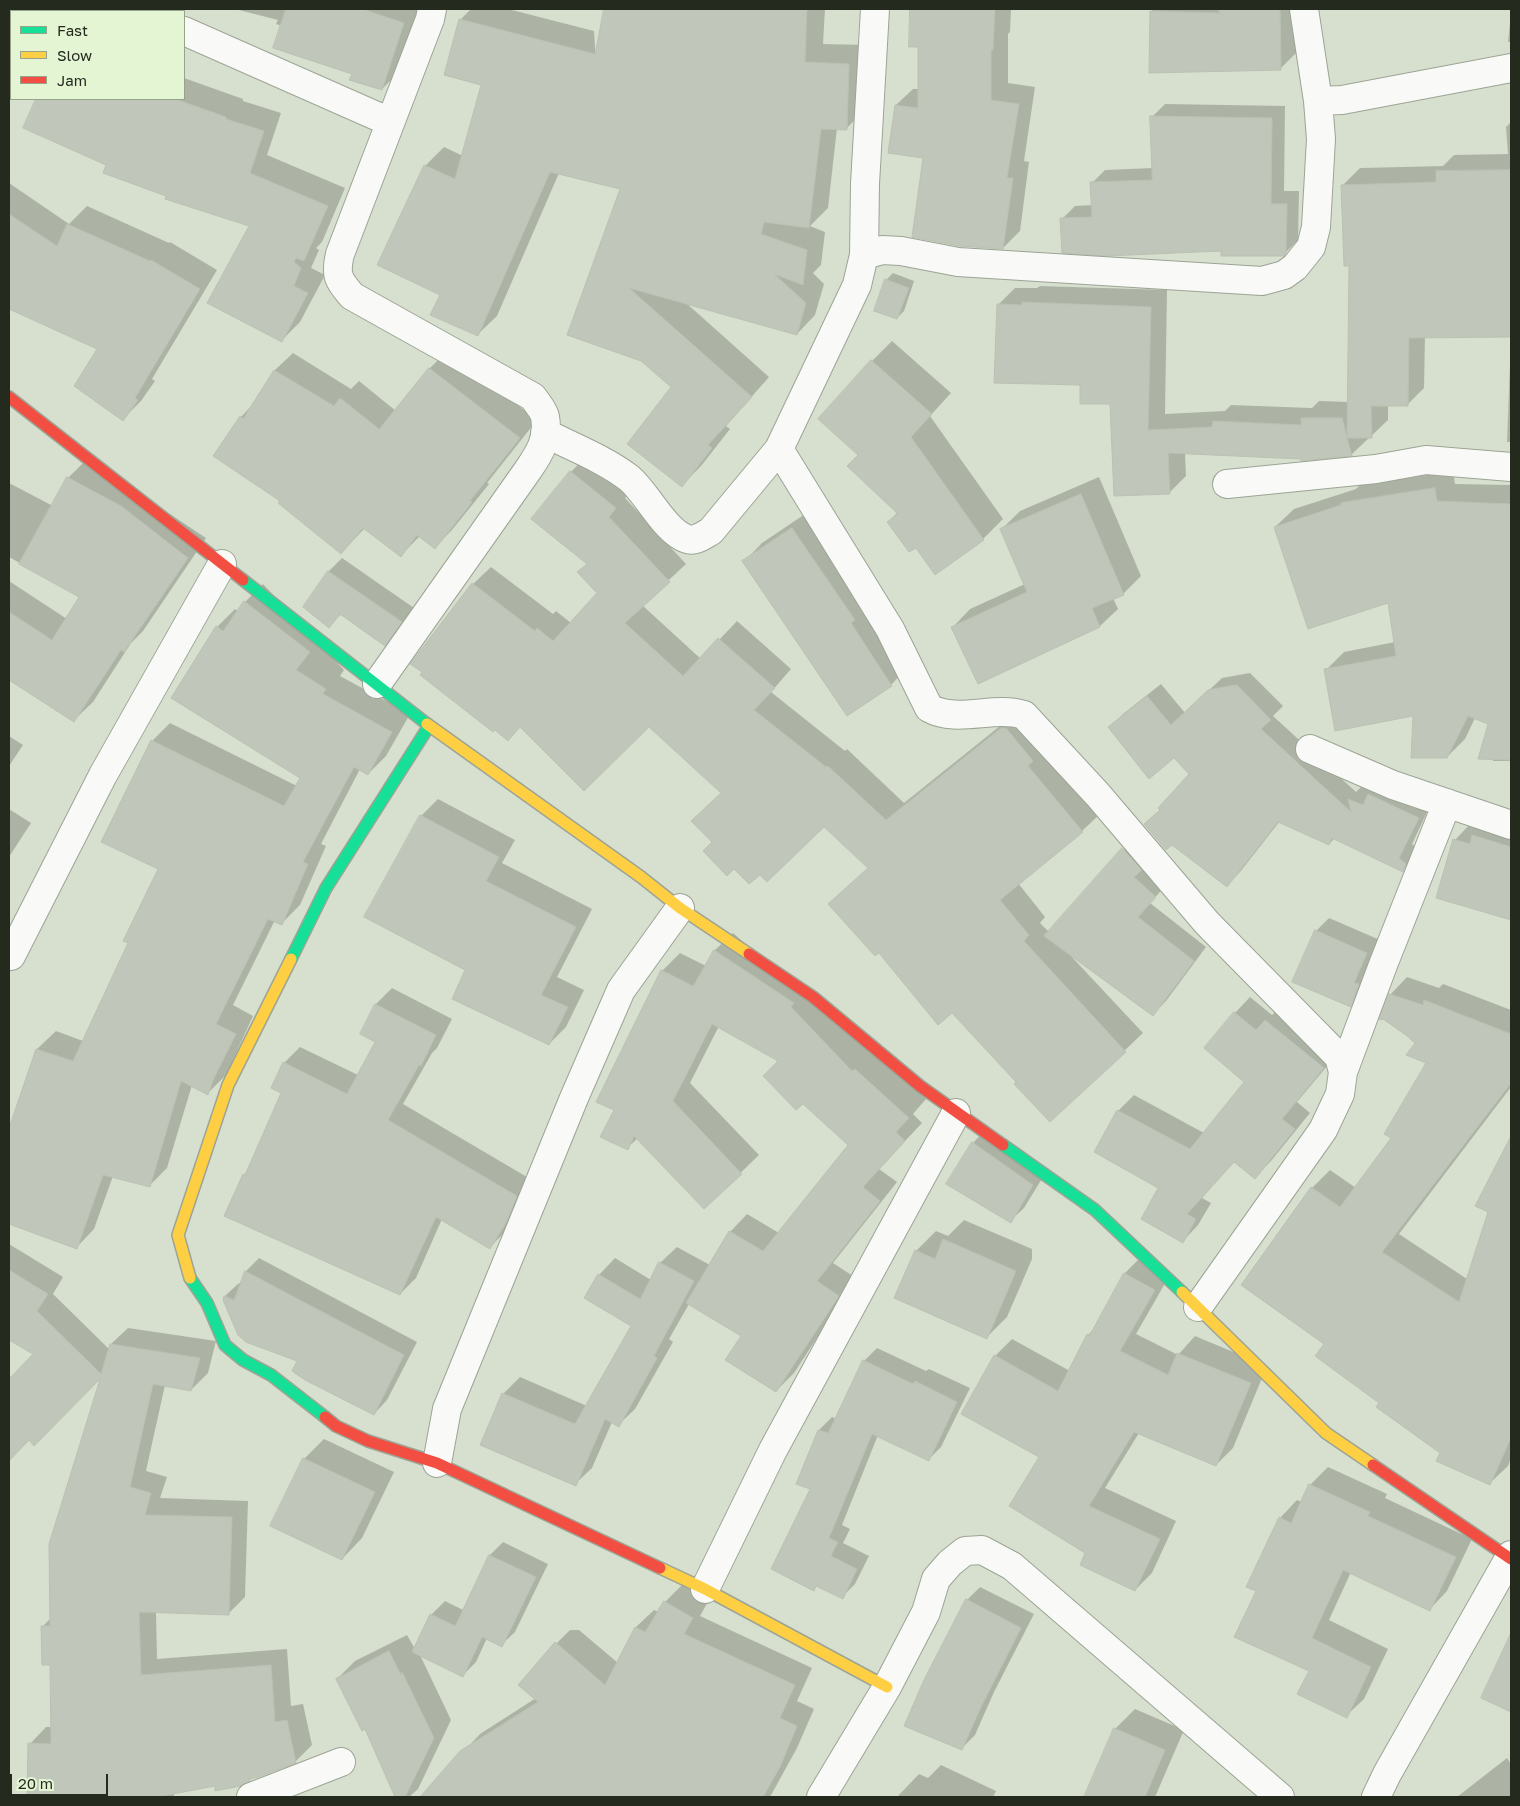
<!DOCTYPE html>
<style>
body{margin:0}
#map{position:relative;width:1520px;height:1806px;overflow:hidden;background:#d7e0ce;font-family:"Golos Text",sans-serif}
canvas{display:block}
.frame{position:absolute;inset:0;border:10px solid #242a1e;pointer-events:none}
.legend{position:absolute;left:10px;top:10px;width:175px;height:90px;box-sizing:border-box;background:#e4f5d4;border:1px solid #97a48b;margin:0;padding:6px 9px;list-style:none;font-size:15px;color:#242a1e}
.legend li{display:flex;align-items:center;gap:10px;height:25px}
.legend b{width:25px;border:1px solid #97a48b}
.scale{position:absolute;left:10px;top:1774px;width:98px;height:22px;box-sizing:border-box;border:2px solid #242a1e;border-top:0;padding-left:6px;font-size:15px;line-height:18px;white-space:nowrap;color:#242a1e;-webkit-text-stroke:4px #e4f5d4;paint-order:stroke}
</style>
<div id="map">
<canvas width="1520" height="1806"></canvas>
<div class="frame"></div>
<ul class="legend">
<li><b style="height:6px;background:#16e098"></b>Fast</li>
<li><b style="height:6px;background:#ffcf43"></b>Slow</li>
<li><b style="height:6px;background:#f24e42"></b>Jam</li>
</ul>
<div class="scale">20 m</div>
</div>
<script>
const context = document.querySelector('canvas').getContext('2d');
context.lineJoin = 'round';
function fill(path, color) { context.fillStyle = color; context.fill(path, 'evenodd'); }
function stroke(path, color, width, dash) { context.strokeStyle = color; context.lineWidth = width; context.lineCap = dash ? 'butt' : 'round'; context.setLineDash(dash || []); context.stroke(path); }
fill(new Path2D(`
 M235,9H422L402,69L382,89L353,74L282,26L276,24L278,20Z
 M471,9H508L594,31L597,77L611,9H825L823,44L867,45L865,109L847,128H837L828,208L810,226L825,232L821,265L813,273L824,284L815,315L797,334L685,302L769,377L726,426L730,429L701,466L682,485L672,387L641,360L569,335L622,188L559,173L497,316L478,334L441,294L425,166L444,147L463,156L482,84L460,20Z
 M911,9H1011L1010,32L1008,34V83L1035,87L1024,161L1029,162L1020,231L1003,248L925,157L896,105L913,89H919V46H910Z
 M1152,9H1307L1297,52L1280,69L1150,72Z
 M1511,13V42H1508Z
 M184,78L243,99V101L281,113L267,155L345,188L322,242L316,248L319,250L311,268L325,275L300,322L282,340L251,225L168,195L107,165L25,127L38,99H184Z
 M1165,104L1285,106L1284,191H1299L1298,240L1282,256L1222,249L1062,219L1075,206L1093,205L1092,183L1105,170L1153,168L1152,117Z
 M1511,122V442H1507L1511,336L1425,337L1424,388L1407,405H1388V420L1351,455L1302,458L1185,453L1186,476L1169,493L1111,403L1082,383L998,305L1015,288H1037L1040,286L1167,290L1165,414L1225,411L1231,405L1312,408L1319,401L1349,402L1350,265L1343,185L1360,168L1443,166L1454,155L1508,154L1506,127Z
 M9,183L69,224L87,206L169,243L170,242L217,270L152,379L155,381L141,401L123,419L99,349L9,290Z
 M893,273L914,281L904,311L897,318L886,280Z
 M892,341L951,393L930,416L1003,519L983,539L916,546L888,522L898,512L860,454L872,361Z
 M447,351L537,420L487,483L489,484L452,530L435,547L420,536L401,555L365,528L341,553L282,501L241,417L255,402L275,370L293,353L351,389L359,381L396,411L430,368Z
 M588,454L633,490L625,498L686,564L642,605L701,659L737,621L791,669L771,692L845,751L847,749L904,803L1020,710L1100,814L1082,831L1018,883L1045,917L1040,923L1049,932L1137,835L1168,883L1150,903L1206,947L1166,1001L1153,1014L1070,955L1143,1033L1050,1121L1018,1082L952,1012L879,951L829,904L869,867L824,825L760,873L713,842L722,792L649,725L521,726L508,739L473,584L491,567L553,614L556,611L571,623L598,593L588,563L532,519L571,472Z
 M87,459L206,538L143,631L131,643L93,702L74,720L9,679V581L67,619L81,597L9,557V483L53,506L68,478Z
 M1453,471L1455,484L1511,485V761H1493L1490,723L1475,718L1465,739L1447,757L1414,714L1326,670L1344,652L1395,642L1389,602L1275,527L1294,509L1356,489L1360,485Z
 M1099,477L1141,576L1123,594L1113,598L1118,609L1100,626L953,627L970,609L1025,584L1002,529L1020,511Z
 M811,510L909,666L891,685L848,714L744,562L762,543Z
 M342,558L414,608L398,631L385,644L341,614L329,626L304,607L329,571Z
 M263,584L344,670L340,676L410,714L386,756L368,774L360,769L321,844L326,846L300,905L282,923L275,920L233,1005L253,1016L226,1075L208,1093L192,1085L167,1168L149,1186L113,1176L94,1229L76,1248L9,1223V1132L37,1049L56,1031L83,1041L129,943L159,869L152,741L170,723L297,786L302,778L217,627L235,609L238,611L245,602Z
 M1250,673L1283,706L1273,716L1356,792L1362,786L1431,804L1412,844L1419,850L1416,857L1403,870L1335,838L1329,844L1280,821L1240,872L1227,885L1161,809L1190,774L1174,757L1110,728L1123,714L1161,684L1185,713L1222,678Z
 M9,736L23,745L9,766Z
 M438,799L515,840L502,863L592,909L557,977L584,990L566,1027L549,1044L467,970L421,816Z
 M9,809L31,823L9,857Z
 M1472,822L1511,825V919L1437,897L1455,840Z
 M1329,918L1380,940L1367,969L1372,971L1364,992L1350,1005L1316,931Z
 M733,933L926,1099L913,1114L922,1123L879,1169L897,1182L833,1263L856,1278L794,1373L776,1391L743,1336L689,1304L669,1339L673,1342L635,1409L618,1425L612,1422L592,1468L575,1484L503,1394L520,1377L587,1406L632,1326L585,1298L599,1275L615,1258L651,1280L660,1263L677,1247L710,1265L730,1232L747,1214L779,1233L849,1145L780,1061L719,1026L690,1083L759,1155L704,1208L638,1138L627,1148L615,1110L662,971L680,953L706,966L715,950Z
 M1407,977L1439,988L1443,984L1511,1010V1087L1399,1234L1467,1279L1489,1211L1477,1205L1511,1139V1458L1508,1466L1490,1483L1441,1453L1380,1403L1326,1343L1242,1285L1312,1188L1330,1170L1356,1188L1392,1138L1428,1062L1390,995Z
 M392,988L452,1019L437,1048L432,1053L403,1104L532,1180L506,1231L490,1247L442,1219L416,1278L400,1294L244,1175L248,1170L282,1092L284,1063L300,1047L358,1075L377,1042L361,1034L376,1004Z
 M1250,997L1272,1015L1282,1005L1339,1052L1297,1102L1310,1113L1271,1161L1255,1177L1234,1160L1202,1198L1211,1203L1198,1225L1183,1241L1160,1187L1118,1111L1134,1095L1204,1133L1246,1081L1235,1013Z
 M986,1129L1046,1172L1024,1208L1010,1221L973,1143Z
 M964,1220L1032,1249V1259L1007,1317L987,1337L916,1251L936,1231L948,1236Z
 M9,1244L63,1277L53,1294L110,1350L111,1344L128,1328L216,1341L208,1373L191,1390L165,1385L146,1471L167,1477L160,1498L248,1501L245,1597L228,1614L156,1612L157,1659L287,1649L291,1706L303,1704L312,1745L295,1762L249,1780L174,1793V1797H29L30,1744L46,1727H52L51,1663L42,1627L52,1617L102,1375L14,1454L9,1449V1380L35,1354L9,1338Z
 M1142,1256L1171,1273L1136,1334L1178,1355L1195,1336L1267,1366L1233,1448L1216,1465L1139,1433L1105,1488L1176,1521L1152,1573L1135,1590L1087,1553L995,1356L1012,1339L1070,1371L1088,1335L1094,1329L1125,1273Z
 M259,1258L417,1342L387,1400L374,1414L298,1360L225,1296L239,1283L241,1284L246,1271Z
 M877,1348L926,1371L929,1369L970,1388L941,1447L928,1460L878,1435L842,1525L850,1529L843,1543L869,1556L855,1584L842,1597L818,1585L814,1589L812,1489L798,1483L819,1430L832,1417L836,1419L864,1361Z
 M324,1439L394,1472L362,1538L342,1559L304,1459Z
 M1328,1467L1387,1494L1385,1498L1472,1539L1447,1591L1430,1609L1351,1572L1329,1620L1388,1649L1364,1699L1346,1716L1310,1671L1257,1590L1280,1518L1297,1500L1302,1502L1310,1485Z
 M503,1542L548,1564L515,1632L501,1645L487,1638L476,1662L463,1675L420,1655L451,1720L418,1789L409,1797H397L366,1728L337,1679L355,1661L407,1635L415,1649L431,1615L445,1601L463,1610L490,1555Z
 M682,1585L709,1600L700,1616L812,1668L797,1701L814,1709L797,1748L770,1797H681L648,1780L627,1797H422L480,1734L536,1698L552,1648L570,1630H579L618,1663L636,1627L654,1610L659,1612L665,1602Z
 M980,1587L1034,1614L994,1692L975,1735L961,1749L967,1600Z
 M1511,1637V1711L1482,1697Z
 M1135,1709L1184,1730L1155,1797H1085L1115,1729Z
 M1507,1758L1511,1764V1797H1457Z
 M941,1765L996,1791L993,1797H897L919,1774L928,1778Z`), '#0003');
const building = new Path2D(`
 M286,9H362L404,23L382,90L349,80L352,74L273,48Z
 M604,9H807L805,62L849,64L847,130L821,129L809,228L764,222L761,234L807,250L803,285L774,274L806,303L797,335L629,288L752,397L708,445L712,448L682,487L627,444L671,387L641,361L567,335L620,189L550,172L478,336L430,315L440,295L377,265L424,165L455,179L481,85L444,75L459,19L595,54Z
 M910,9H995L993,50H991V100L1019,104L1007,178H1013L1003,249L960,246L912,237L923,158L888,153L895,105L918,108V47H909Z
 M1219,9H1280L1281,70L1149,73L1150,11L1219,13Z
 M36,99H175L226,117V119L264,131L250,173L328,206L304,261L296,258L294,262L301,268L294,286L308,293L282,342L207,303L249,226L165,199L166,196L103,173L106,165L23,128Z
 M1150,116L1272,118L1271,204H1287L1286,254L1284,256H1221V251L1108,256L1062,253L1060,218L1092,217L1090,182L1152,180Z
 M1511,170V337L1409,338L1408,406H1371L1372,438H1347L1352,456L1301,461V459L1168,453L1170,494L1114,496L1110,404H1080V385L994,383L997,304L1022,305V302L1151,307L1148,430L1212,427L1213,421L1301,425V418H1342L1347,437L1349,266H1344L1341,185L1436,182V171Z
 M9,214L57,246L67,224L150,261L151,260L200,289L135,398L138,400L123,421L74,386L97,349L9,309Z
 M885,279L909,288L897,319L874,311Z
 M871,360L932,414L911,437L984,540L935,575L916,548L909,552L887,522L898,514L847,466L858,455L818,419Z
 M429,368L520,438L470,501L472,502L435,549L417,535L401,557L363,528L341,554L278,503L280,501L213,456L240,416L243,419L274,370L334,406L340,398L379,429Z
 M570,471L616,508L609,517L670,582L625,623L683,676L718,638L775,688L754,710L826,767L828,766L886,820L1001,728H1006L1033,761L1028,766L1083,832L1000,900L1029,935L1024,941L1126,1052L1050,1122L1014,1084L1016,1082L952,1013L938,1025L879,953L875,956L828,904L868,868L824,827L767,882L760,875L749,884L734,869L727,876L703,851L712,842L691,821L721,793L649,727L584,791L520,727L508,741L495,730L493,732L420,675L422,672L410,664L472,583L535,631L537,628L553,641L597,593L577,572L587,564L531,519Z
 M67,477L121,506L188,558L124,652L121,650L74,722L9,680V612L52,640L79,597L19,564Z
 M1435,488L1437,501L1511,504V760L1478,759L1488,724L1468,716L1447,758H1411L1413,716L1335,731L1324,669L1396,656L1388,603L1308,629L1274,527L1341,505V503Z
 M1081,494L1124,595L1092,608L1100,627L978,684L951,627L1027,592L1000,529Z
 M792,528L855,620L851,623L892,686L847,716L742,561Z
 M328,571L402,622L385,646L340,614L329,628L303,607Z
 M244,601L310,652L296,670L326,689L323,694L392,732L368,775L354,767L303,862L308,864L282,925L268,919L216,1024L236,1034L214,1078L208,1095L181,1081L150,1187L103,1175L77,1249L9,1224V1128L36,1049L73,1061L128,943L123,941L158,869L101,842L151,740L284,806L300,778L171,698L216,626L223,631Z
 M1237,685L1271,720L1261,729L1351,812L1348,799L1363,805L1368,794L1419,818L1399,858L1406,864L1403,872L1332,838L1329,845L1278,822L1227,887L1172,845L1166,850L1144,824L1160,810L1158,808L1189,774L1174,758L1149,779L1108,727L1147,696L1171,725L1208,690Z
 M420,815L499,857L486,881L576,927L541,995L568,1007L549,1045L452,999L465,970L364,917Z
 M1472,835L1511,847V920L1436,898L1453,839L1470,844Z
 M1122,848L1142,870L1134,877L1156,897L1138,917L1194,961L1153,1016L1044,936Z
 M1315,930L1367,953L1354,983L1359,984L1351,1007L1292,982Z
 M714,950L794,1003L791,1007L852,1071L855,1069L909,1118L896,1132L905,1141L863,1187L880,1201L817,1281L839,1296L776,1392L725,1360L741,1336L686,1303L729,1231L763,1251L848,1145L803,1104L796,1110L763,1076L778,1061L712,1024L673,1101L742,1174L704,1209L634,1136L628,1150L600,1137L614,1110L596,1102L661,970L693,986Z
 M1389,994L1423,1005L1424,1000L1511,1034V1083L1382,1252L1459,1302L1488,1212L1475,1206L1511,1136V1438L1490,1485L1436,1461L1440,1453L1376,1407L1379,1403L1315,1356L1324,1344L1241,1285L1311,1187L1340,1207L1391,1138L1384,1134L1426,1063L1406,1055L1415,1043L1410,1039V1038L1383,1019L1382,1020L1379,1019Z
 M375,1004L436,1035L421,1066L419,1065L388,1120L517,1196L507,1221L490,1249L436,1217L400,1295L224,1216L243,1174L245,1175L281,1093L271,1088L283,1062L347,1094L375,1042L360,1034Z
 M1234,1012L1256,1030L1265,1020L1324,1068L1282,1119L1295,1129L1255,1179L1234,1162L1187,1214L1196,1219L1183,1243L1141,1219L1158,1188L1094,1152L1117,1110L1190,1149L1244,1082L1204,1048Z
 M972,1142L1033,1185L1011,1223L946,1184Z
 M943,1239L1016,1271L987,1339L894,1298L915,1250L935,1259Z
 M659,1262L694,1281L654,1356L657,1358L619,1427L605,1419L576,1486L480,1445L502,1393L575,1424L631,1326L584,1298L598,1274L640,1299Z
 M9,1270L48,1294L37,1311L101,1374L110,1344L200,1358L191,1391L153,1384L130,1487L151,1493L145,1515L232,1517L229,1615L139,1612L141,1675L271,1665L275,1722L287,1720L296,1763L258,1777L249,1779L250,1781L241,1786L215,1791V1786L157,1797H27L28,1743L51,1744L50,1665H42L41,1626H50L49,1544L100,1379L34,1446L29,1440L9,1461V1379L33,1354L9,1340Z
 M245,1271L404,1355L374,1415L305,1380L292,1371L297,1361L246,1342L238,1335L223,1300L224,1296L234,1300Z
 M1124,1273L1155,1290L1120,1351L1168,1375L1177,1353L1251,1383L1216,1466L1134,1432L1089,1506L1160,1539L1135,1591L1080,1565L1085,1553L1009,1506L1039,1457L961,1414L994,1355L1058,1391L1087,1334L1089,1336Z
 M863,1360L913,1384L915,1381L957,1402L929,1461L872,1434L829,1538L838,1542L831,1556L857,1569L843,1599L816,1586L814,1591L771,1569L810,1489L796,1484L818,1430L828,1433Z
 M303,1458L375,1492L342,1560L270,1526Z
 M1309,1484L1370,1512L1368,1516L1456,1557L1430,1611L1343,1570L1312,1638L1371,1667L1347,1718L1297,1694L1309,1671L1234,1637L1256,1591L1246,1587L1279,1517L1291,1523Z
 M489,1555L536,1577L502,1647L482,1637L463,1677L412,1652L430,1614L455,1626Z
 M966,1599L1021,1628L981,1707L962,1750L904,1726L924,1680Z
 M664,1601L693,1618L684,1634L795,1685L780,1718L797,1726L780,1767L763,1797H420L460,1751L538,1702L518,1685L555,1642L605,1685L635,1627L645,1632Z
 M1511,1633V1712L1481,1698Z
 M389,1651L401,1675L402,1672L434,1738L405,1797H395L365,1729L362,1731L336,1679Z
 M1114,1728L1165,1750L1145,1797H1084Z`);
fill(building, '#c0c7ba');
stroke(building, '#b9c1b2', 1);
const street = new Path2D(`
 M132,9L138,11
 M184,31L390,122
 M1318,101L1342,100L1511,68
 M864,255L882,250L901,251L958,262L1262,281L1284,275L1295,267L1311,247L1316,227L1321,139L1318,101L1304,9
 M545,433C573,447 604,459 629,478C647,493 665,532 687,539C695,542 704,535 711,531L779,449L857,285L864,255L865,184L875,9
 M779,449L890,629L929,708C958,724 994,705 1024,715L1098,795L1207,923L1339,1057L1343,1072
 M1227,484L1376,469L1426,460L1511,467
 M377,684L528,470C539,454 549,439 545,417C544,411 537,403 533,397L352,296C338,280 335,275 340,254L430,19L432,9
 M1310,749L1393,785L1511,825
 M11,956L103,775L222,564
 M1198,1307L1323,1130L1340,1094L1343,1072L1383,965L1447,803
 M437,1463L447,1409L574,1098L621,990L680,908
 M705,1589L773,1450L956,1113
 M251,1797L341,1762
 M821,1797L887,1687L926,1612L936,1579L950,1563L965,1551L982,1550L1012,1566L1280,1797
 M1376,1797L1387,1774L1511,1555`);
const fast = new Path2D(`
 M243,580L427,724
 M291,959L326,888L429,726
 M1003,1145L1095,1210L1182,1292
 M190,1278L207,1303L225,1345L243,1360L271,1375L325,1417`);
const slow = new Path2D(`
 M427,724L641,877L680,908L749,954
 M190,1278L178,1235L228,1085L291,959
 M1182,1292L1326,1433L1373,1465
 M660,1568L705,1589L887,1687`);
const jam = new Path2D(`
 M9,397L243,580
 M749,954L813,997L920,1086L1003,1145
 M325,1417L336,1426L368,1441L437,1463L660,1568
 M1373,1465L1511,1559`);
stroke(street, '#9ca495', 30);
stroke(fast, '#9ca495', 14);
stroke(slow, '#9ca495', 14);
stroke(jam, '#9ca495', 14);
stroke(street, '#f9faf8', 28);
stroke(fast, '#16e098', 11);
stroke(slow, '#ffcf43', 11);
stroke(jam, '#f24e42', 11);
</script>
